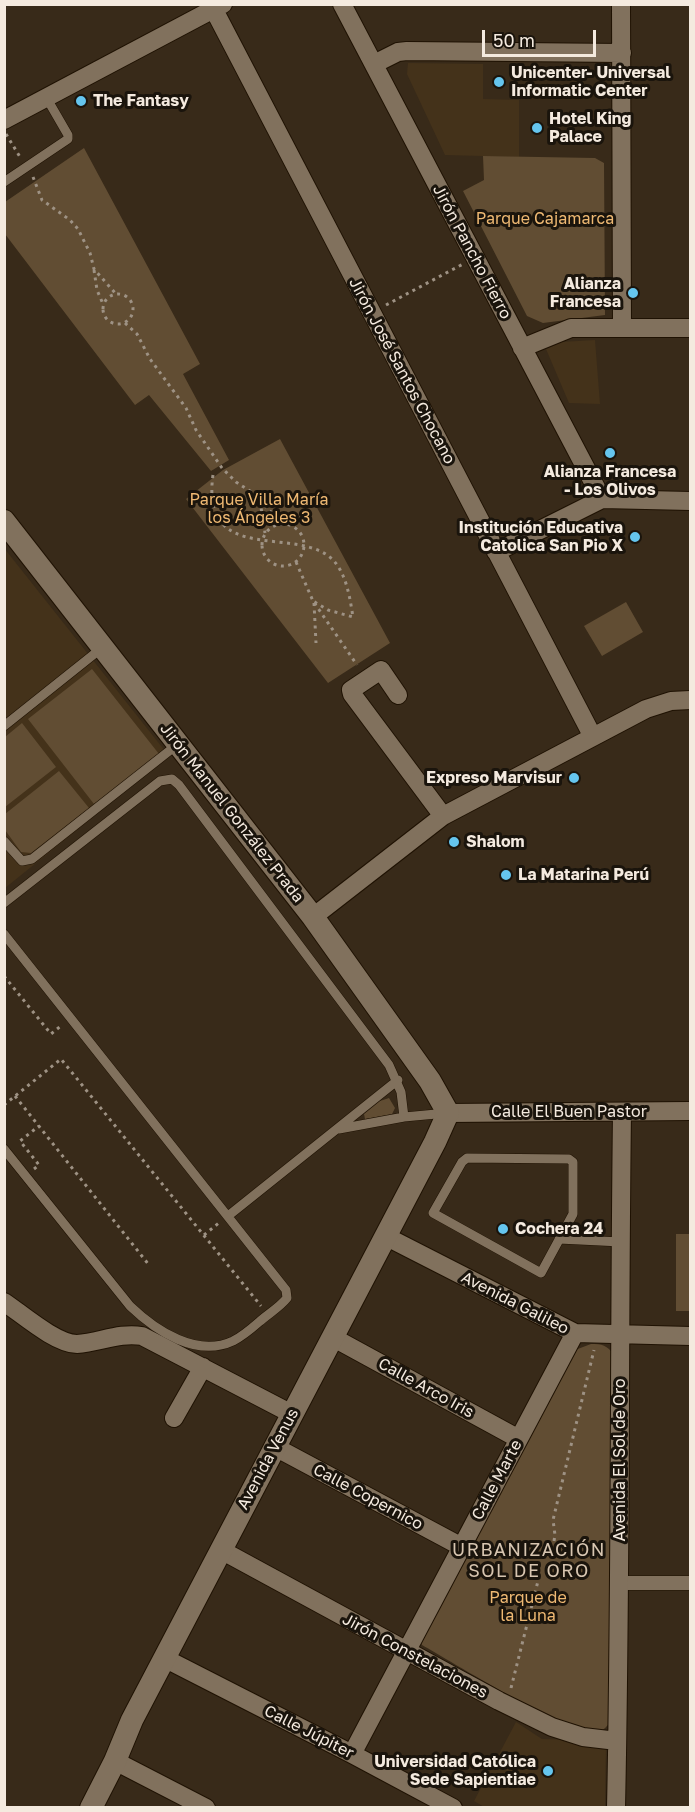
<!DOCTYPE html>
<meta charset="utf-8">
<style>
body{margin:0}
#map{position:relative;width:695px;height:1812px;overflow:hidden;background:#382a19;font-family:"Golos Text",sans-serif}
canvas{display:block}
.frame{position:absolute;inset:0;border:6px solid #f4eadf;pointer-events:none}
.scale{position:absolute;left:482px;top:30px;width:114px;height:27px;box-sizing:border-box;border:3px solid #f4eadf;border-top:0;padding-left:8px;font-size:18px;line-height:21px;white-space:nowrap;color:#f4eadf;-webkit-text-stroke:4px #1a140c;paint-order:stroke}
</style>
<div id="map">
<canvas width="695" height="1812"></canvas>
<div class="frame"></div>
<div class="scale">50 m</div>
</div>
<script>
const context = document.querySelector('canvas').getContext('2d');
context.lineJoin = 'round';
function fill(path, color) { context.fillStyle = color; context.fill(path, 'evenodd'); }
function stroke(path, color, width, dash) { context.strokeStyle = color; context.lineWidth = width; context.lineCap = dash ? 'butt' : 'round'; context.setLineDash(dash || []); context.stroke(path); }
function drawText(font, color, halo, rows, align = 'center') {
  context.font = font + ' "Golos Text",sans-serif'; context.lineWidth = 6; context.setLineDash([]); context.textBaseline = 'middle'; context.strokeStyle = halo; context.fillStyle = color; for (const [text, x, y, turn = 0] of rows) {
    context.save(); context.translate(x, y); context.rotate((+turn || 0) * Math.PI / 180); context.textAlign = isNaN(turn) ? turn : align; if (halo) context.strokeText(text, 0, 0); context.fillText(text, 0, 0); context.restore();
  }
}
fill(new Path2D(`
 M408,63L483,64V99L519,100V157L445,155L407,74Z
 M595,340L600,404L569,403L546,349L561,342Z
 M4,548L169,756L5,888H4Z
 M516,1722L542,1739L606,1741L605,1807L486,1808L474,1801Z`), '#44321a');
fill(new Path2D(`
 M84,148L200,364L183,374L229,460L211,471L149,395L135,405L5,234V202Z
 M483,156L595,158L604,163L605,315L543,323L527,316L463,191L484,180Z
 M280,439L390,643L328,683L186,499L223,470Z
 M626,602L643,632L602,656L584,626Z
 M92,669L159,754L94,804L28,719Z
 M22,723L56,767L5,807V737Z
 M59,771L89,808L31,853L21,852L5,830V814Z
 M389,1098L395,1108L392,1114L365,1119L364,1114L380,1101Z
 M676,1234H690V1311H676Z
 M591,1344C602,1344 607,1345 614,1355L613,1719C608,1725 603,1732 595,1733C571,1735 450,1661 422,1645L420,1641L575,1350Z`), '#614d33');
const service = new Path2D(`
 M4,182L68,139V135L46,97
 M4,726L103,647
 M4,841L22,861L32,859L178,744
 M4,903L160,781L172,779L179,785L389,1065L401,1092L404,1117
 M4,934L286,1290L287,1298C280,1307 268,1314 259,1322C251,1329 243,1336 233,1341C197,1358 156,1331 130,1306L4,1149
 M339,1129L404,1117L447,1113
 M467,1158L569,1159L573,1162V1214L541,1273L433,1213L462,1162Z
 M228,1216L398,1080
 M559,1239L621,1242`);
const pedestrian = new Path2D(`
 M620,1583H690`);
const minor = new Path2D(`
 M211,4L593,737
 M342,4L602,499
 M621,4L622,328
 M374,64L398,52L407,51L622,53
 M4,120L223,4
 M522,348L571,328H690
 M496,552L602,499L690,501
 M398,695L381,670L351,690L352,694L443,816
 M313,917L443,816L646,709L671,701L690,700
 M448,1113L690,1111
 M385,1236L575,1333L690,1336
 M4,1302C22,1314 56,1344 77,1344C99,1343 119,1332 142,1336L292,1414
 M332,1337L519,1439
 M174,1418L203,1367
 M275,1447L462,1547
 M221,1550L499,1701L552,1727L583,1737L617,1741
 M164,1658L352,1754L453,1808
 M352,1754L575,1333
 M115,1761L206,1808
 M616,1808C621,1576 619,1344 622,1113`);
const tertiary = new Path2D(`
 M4,521L313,917L430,1081L448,1113L435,1142L132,1720L115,1761L91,1808`);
stroke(service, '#1f1203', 10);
stroke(pedestrian, '#1f1203', 15);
stroke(minor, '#1f1203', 20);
stroke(tertiary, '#1f1203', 24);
stroke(new Path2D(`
 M6,134L20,157
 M33,177L42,200L70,220L78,229L90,253L94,269L116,294
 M94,270L97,290L103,304
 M103 309a15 15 0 1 1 30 0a15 15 0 1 1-30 0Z
 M386,305L463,264
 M125,323L137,334L150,359L186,408L196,430L222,468L236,482L253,493L282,524
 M213,475C200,569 299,523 334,561C347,576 350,599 353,617L328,610L313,601
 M260,501L265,533
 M262 545a21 21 0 1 1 42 0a21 21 0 1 1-42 0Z
 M296,562L313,601L357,665
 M314,603L316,643
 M4,976L51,1034L62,1025
 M15,1096L149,1265
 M4,1105L61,1059L261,1306
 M34,1169L39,1165L20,1141L39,1126
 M204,1235L220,1222
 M554,1541L555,1535L553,1520L594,1350
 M511,1688L539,1577`), '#9e9284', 3, [3, 4.5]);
stroke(service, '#81715d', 9);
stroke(pedestrian, '#81715d', 14);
stroke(minor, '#81715d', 18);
stroke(tertiary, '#81715d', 22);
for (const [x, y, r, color] of [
 [499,82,6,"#65c5ee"],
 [81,101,6,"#65c5ee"],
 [537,128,6,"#65c5ee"],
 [633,293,6,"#65c5ee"],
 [610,453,6,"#65c5ee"],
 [635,537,6,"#65c5ee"],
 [574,778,6,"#65c5ee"],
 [454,842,6,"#65c5ee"],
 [506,875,6,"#65c5ee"],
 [503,1229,6,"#65c5ee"],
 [548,1771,6,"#65c5ee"]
]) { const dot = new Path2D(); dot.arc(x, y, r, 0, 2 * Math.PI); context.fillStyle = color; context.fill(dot); stroke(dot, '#1a140c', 2); }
drawText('bold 16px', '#f4eadf', '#1a140c', [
 ["Unicenter- Universal",511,73],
 ["Informatic Center",511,91],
 ["The Fantasy",93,101],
 ["Hotel King",549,119],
 ["Palace",549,137],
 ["Alianza",621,284,"right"],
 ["Francesa",621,302,"right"],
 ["Alianza Francesa",610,472,"center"],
 ["- Los Olivos",610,490,"center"],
 ["Institución Educativa",623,528,"right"],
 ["Catolica San Pio X",623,546,"right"],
 ["Expreso Marvisur",562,778,"right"],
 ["Shalom",466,842],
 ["La Matarina Perú",518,875],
 ["Cochera 24",515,1229],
 ["Universidad Católica",536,1762,"right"],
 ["Sede Sapientiae",536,1780,"right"]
], 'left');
drawText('16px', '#efb973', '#1a140c', [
 ["Parque Cajamarca",545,219],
 ["Parque Villa María",259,500],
 ["los Ángeles 3",259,518],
 ["Parque de",528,1598],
 ["la Luna",528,1616]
]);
drawText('16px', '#f4eadf', '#1a140c', [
 ["Jirón Pancho Fierro",472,252,62],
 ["Jirón José Santos Chocano",402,371,62],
 ["Jirón Manuel González Prada",232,813,52],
 ["Calle El Buen Pastor",569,1112],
 ["Avenida Galileo",515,1303,27],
 ["Calle Arco Iris",426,1388,29],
 ["Avenida Venus",268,1459,-62],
 ["Avenida El Sol de Oro",620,1460,-90],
 ["Calle Marte",497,1480,-62],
 ["Calle Copernico",368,1497,28],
 ["Jirón Constelaciones",415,1656,28],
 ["Calle Júpiter",309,1732,27]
]);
context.letterSpacing = '1.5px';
drawText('18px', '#d7c5b0', '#1a140c', [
 ["URBANIZACIÓN",529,1550],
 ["SOL DE ORO",529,1571]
]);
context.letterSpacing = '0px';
</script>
